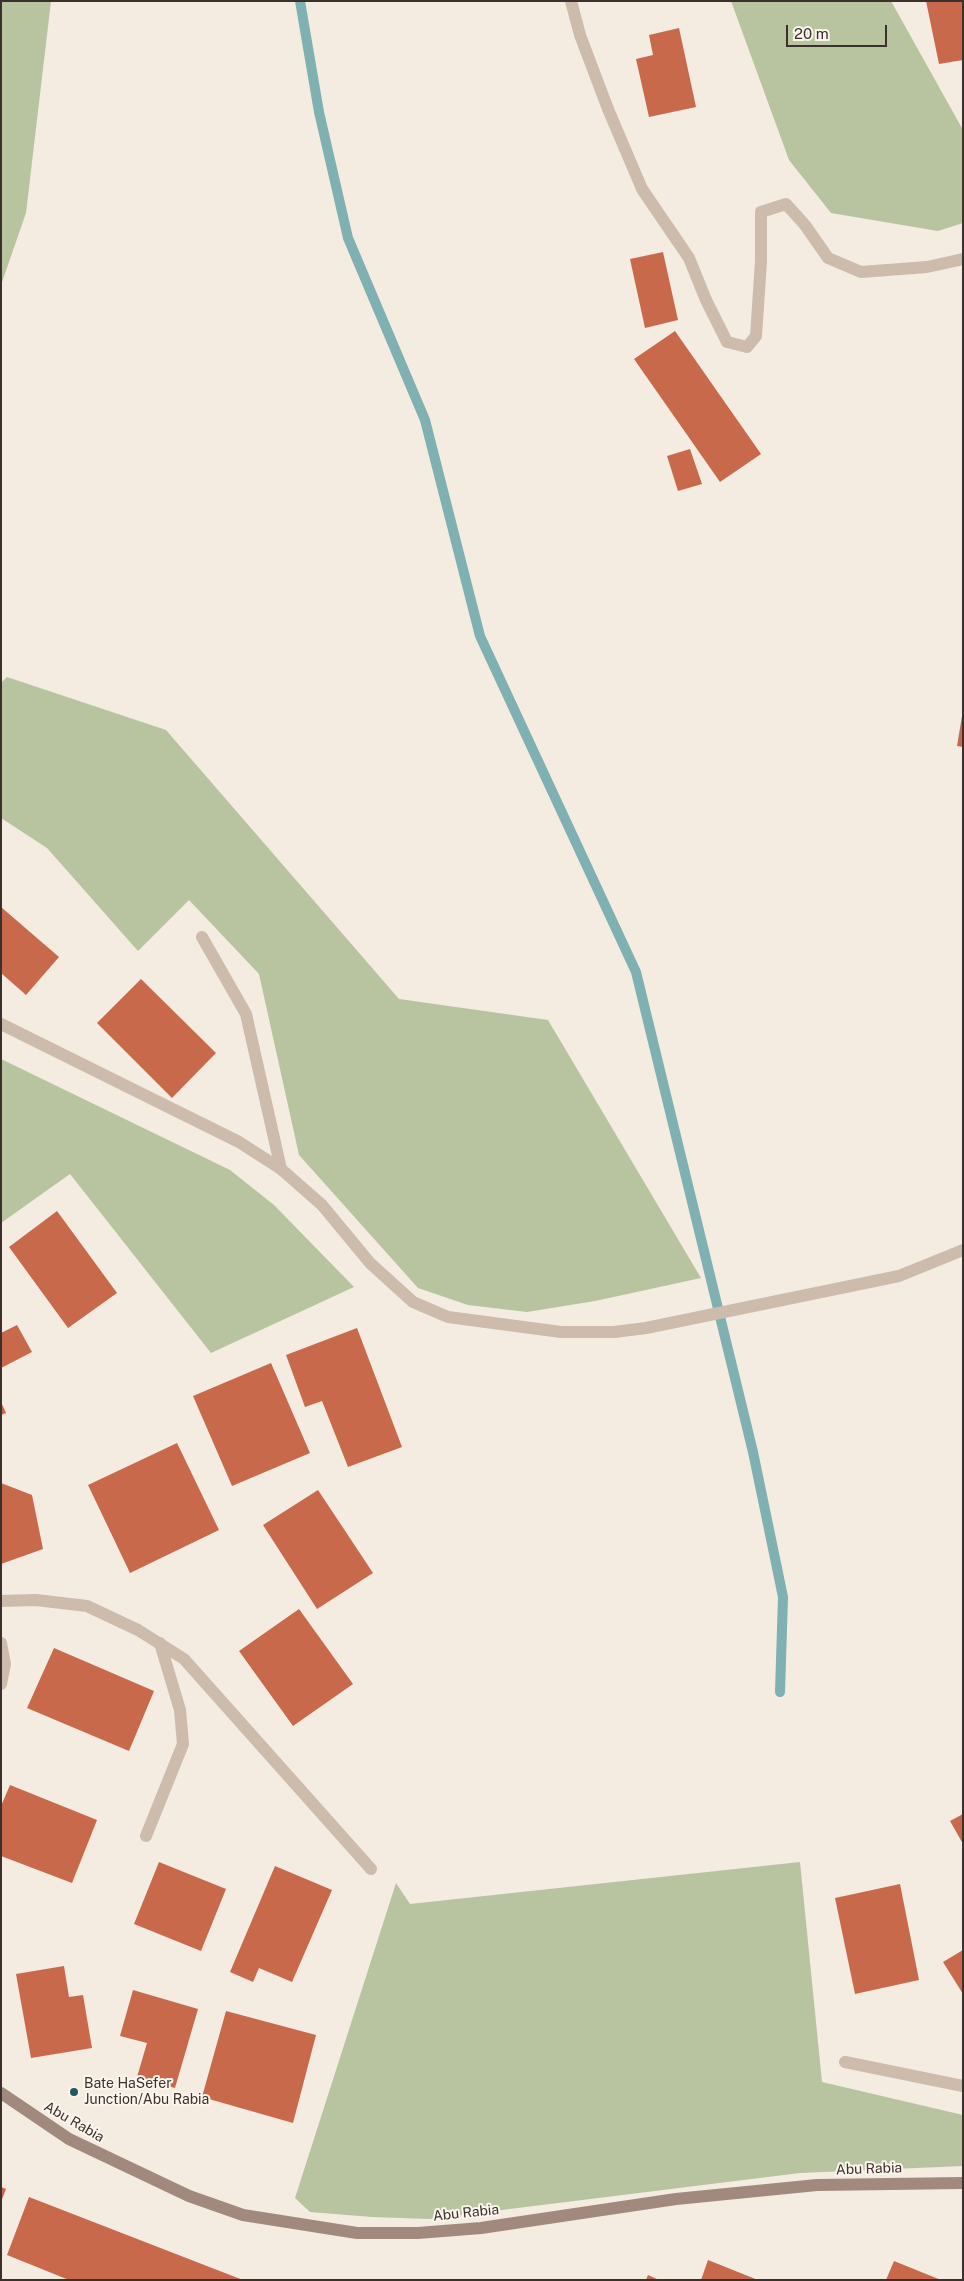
<!DOCTYPE html>
<style>
body{margin:0}
#map{position:relative;width:964px;height:2281px;overflow:hidden;background:#f4ebe1;font-family:"Public Sans",sans-serif}
canvas{display:block}
.frame{position:absolute;inset:0;border:2px solid #3b302b;pointer-events:none}
.scale{position:absolute;left:786px;top:25px;width:101px;height:22px;box-sizing:border-box;border:2px solid #3b302b;border-top:0;padding-left:6px;font-size:15px;line-height:18px;white-space:nowrap;color:#3b302b;-webkit-text-stroke:4px #fbf5ee;paint-order:stroke}
</style>
<div id="map">
<canvas width="964" height="2281"></canvas>
<div class="frame"></div>
<div class="scale">20 m</div>
</div>
<script>
const context = document.querySelector('canvas').getContext('2d');
context.lineJoin = 'round';
function fill(path, color) { context.fillStyle = color; context.fill(path, 'evenodd'); }
function stroke(path, color, width, dash) { context.strokeStyle = color; context.lineWidth = width; context.lineCap = dash ? 'butt' : 'round'; context.setLineDash(dash || []); context.stroke(path); }
function drawText(font, color, halo, rows, align = 'center') {
  context.font = font + ' "Public Sans",sans-serif'; context.lineWidth = 4; context.setLineDash([]); context.textBaseline = 'middle'; context.strokeStyle = halo; context.fillStyle = color; for (const [text, x, y, turn = 0] of rows) {
    context.save(); context.translate(x, y); context.rotate((+turn || 0) * Math.PI / 180); context.textAlign = isNaN(turn) ? turn : align; if (halo) context.strokeText(text, 0, 0); context.fillText(text, 0, 0); context.restore();
  }
}
fill(new Path2D(`
 M1,1H51L26,213L1,285Z
 M731,1H891L963,130V223L938,231L831,213L789,160Z
 M7,677L166,730L399,999L548,1020L701,1278L595,1301L527,1312L468,1305L418,1288L299,1155L259,974L189,900L138,951L47,848L1,818V683Z
 M1,1059L230,1170L274,1205L354,1287L211,1353L70,1174L1,1223Z
 M800,1862L822,2082L963,2115V2166L800,2173L429,2219L372,2217L310,2212L295,2198L396,1883L410,1904Z`), '#b8c4a0');
stroke(new Path2D(`
 M300,1L319,112L348,238L425,420L480,636L636,972L753,1452L783,1597L780,1692`), '#7fb0b2', 10);
fill(new Path2D(`
 M926,1H963V60L939,64Z
 M679,28L696,107L649,117L636,59L653,55L649,35Z
 M663,252L678,320L645,328L630,259Z
 M675,331L761,454L720,482L634,359Z
 M690,449L702,484L678,491L667,456Z
 M962,716H963V747L957,746Z
 M1,907L59,957L26,995L1,973Z
 M141,979L216,1053L172,1098L97,1023Z
 M57,1211L117,1293L68,1328L9,1247Z
 M17,1325L32,1352L1,1368V1333Z
 M357,1328L402,1447L348,1467L322,1401L305,1407L286,1355Z
 M271,1363L310,1453L232,1486L193,1396Z
 M1,1402L6,1413L1,1415Z
 M177,1443L219,1530L130,1573L88,1485Z
 M1,1483L32,1495L43,1549L1,1564Z
 M318,1490L373,1573L317,1609L263,1525Z
 M299,1609L353,1684L293,1726L239,1651Z
 M54,1648L154,1691L129,1751L27,1708Z
 M10,1785L97,1820L72,1883L1,1856V1806Z
 M963,1814V1844L950,1821Z
 M159,1862L226,1889L201,1951L134,1924Z
 M275,1866L332,1890L292,1982L259,1968L253,1982L230,1972Z
 M900,1884L919,1980L855,1994L835,1898Z
 M963,1950V1994L943,1962Z
 M64,1966L69,1997L83,1995L92,2048L31,2058L16,1974Z
 M133,1990L198,2009L175,2088L137,2077L147,2043L120,2036Z
 M226,2011L316,2035L293,2123L202,2097Z
 M1,2187L6,2189L1,2202Z
 M29,2197L243,2280H69L7,2255Z
 M708,2260L758,2280H701Z
 M894,2261L941,2280H886Z
 M648,2275L659,2280H646Z`), '#c8694b');
stroke(new Path2D(`
 M571,1L580,35L608,109L642,189L689,258L706,300L727,342L747,347L756,336L761,261V212L786,204L805,225L828,258L861,272L927,267L963,259
 M202,937L246,1014L281,1169
 M146,1836L183,1744L180,1710L160,1643`), '#cdbbac', 12);
stroke(new Path2D(`
 M1,1024L239,1142L281,1169L322,1205L370,1263L413,1302L448,1317L561,1332H614L646,1328L899,1276L963,1250
 M1,1601L36,1600L87,1606L138,1630L184,1659L371,1869
 M1,1643L5,1664L1,1684
 M845,2062L963,2086`), '#cdbbac', 12);
stroke(new Path2D(`
 M1,2093L69,2139L189,2196L243,2215L357,2233H418L481,2228L676,2199L817,2185L963,2183`), '#a18a7d', 12);
for (const [x, y, r, color] of [
 [74,2092,5,"#1f5a5e"]
]) { const dot = new Path2D(); dot.arc(x, y, r, 0, 2 * Math.PI); context.fillStyle = color; context.fill(dot); stroke(dot, '#fbf5ee', 2); }
drawText('14px', '#3b302b', '#fbf5ee', [
 ["Bate HaSefer",84,2084],
 ["Junction/Abu Rabia",84,2100]
], 'left');
drawText('14px', '#3b302b', '#fbf5ee', [
 ["Abu Rabia",74,2122,30],
 ["Abu Rabia",869,2169,-2],
 ["Abu Rabia",466,2213,-6]
]);
</script>
